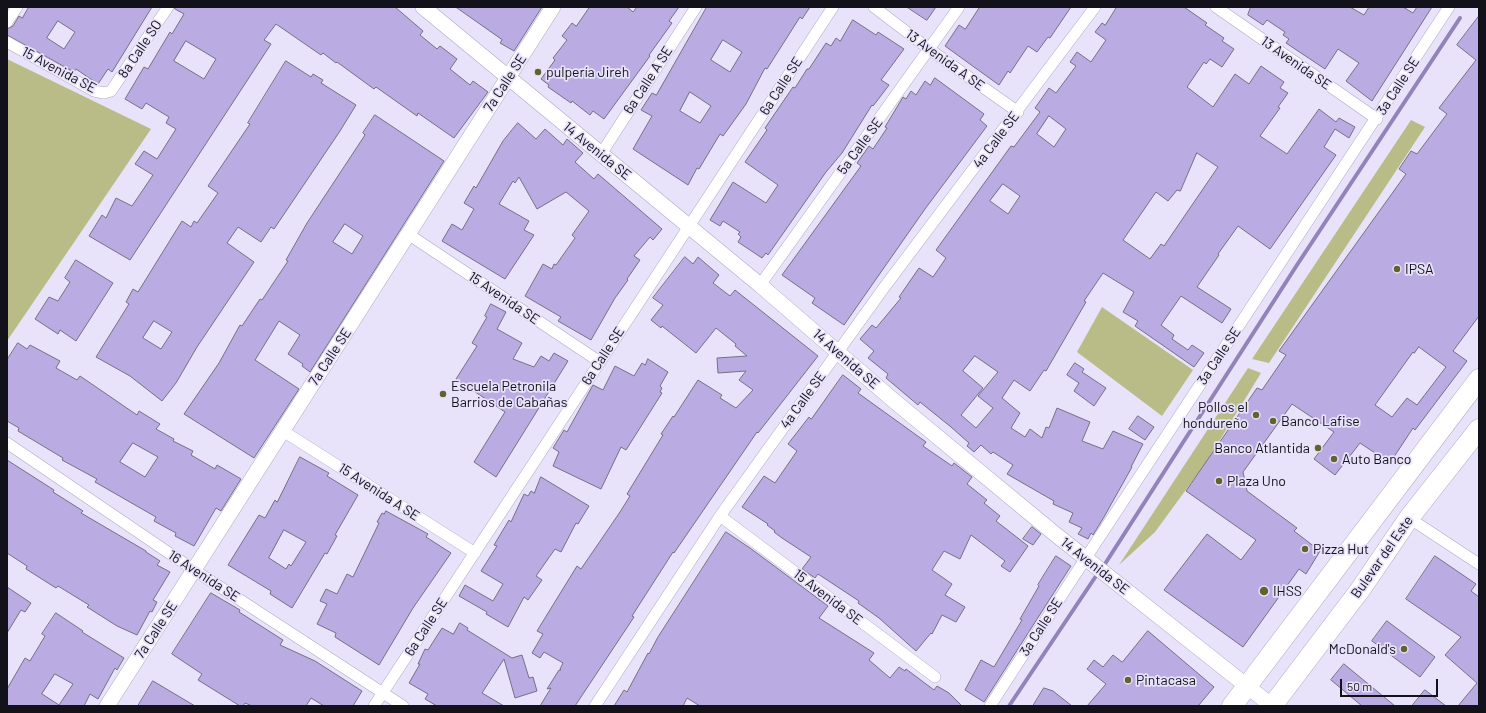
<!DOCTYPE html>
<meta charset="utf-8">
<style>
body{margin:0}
#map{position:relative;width:1486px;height:713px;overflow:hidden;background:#e8e2fa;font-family:Barlow,sans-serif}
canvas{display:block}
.frame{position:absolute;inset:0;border:8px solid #131119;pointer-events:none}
.scale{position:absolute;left:1340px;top:679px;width:98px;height:18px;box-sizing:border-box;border:2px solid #131119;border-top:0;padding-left:5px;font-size:12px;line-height:14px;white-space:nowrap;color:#131119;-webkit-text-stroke:3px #e8e2fa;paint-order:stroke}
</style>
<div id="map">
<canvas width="1486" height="713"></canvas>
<div class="frame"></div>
<div class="scale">50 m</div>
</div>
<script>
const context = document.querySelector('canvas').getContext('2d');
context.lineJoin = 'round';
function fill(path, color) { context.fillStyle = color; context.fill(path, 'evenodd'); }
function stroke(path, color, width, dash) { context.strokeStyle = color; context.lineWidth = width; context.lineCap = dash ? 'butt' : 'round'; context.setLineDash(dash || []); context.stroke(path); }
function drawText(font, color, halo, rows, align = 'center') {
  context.font = font + ' Barlow,sans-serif'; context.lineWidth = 3.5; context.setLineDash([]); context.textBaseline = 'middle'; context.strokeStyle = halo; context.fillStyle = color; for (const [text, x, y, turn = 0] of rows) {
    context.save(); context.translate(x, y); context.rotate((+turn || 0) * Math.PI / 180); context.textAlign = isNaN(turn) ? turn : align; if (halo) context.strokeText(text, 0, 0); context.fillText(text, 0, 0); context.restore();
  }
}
fill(new Path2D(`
 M7,59L151,129L7,341Z
 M1411,120L1425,127L1269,363L1252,359Z
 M1102,307L1193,370L1162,416L1077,352Z
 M1248,368L1261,373L1207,461L1155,532L1119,565Z`), '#babc87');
stroke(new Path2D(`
 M1103,567L1297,265L1460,18
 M1009,706L1098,573`), '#9284b8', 4);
const building = new Path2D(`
 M29,7H152L112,72L108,69L98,84L76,69L74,72L7,35V29L13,26L19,16L22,18ZM58,21L75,32L64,49L47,38Z
 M175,7H395L423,31L420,35L437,49L440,46L457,59L450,69L470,85L473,81L488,92L454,138L418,113L417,116L376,87L374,89L337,62L336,63L323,53L321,55L276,24L264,40L271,44L130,260L89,236L102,215L106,218L116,198L132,206L153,175L135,164L144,151L157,159L176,129L166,123L169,117L146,103L142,109L125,99L144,67L148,69L170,32L172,34L184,14L175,9ZM186,41L216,59L204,79L174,61Z
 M456,7H542L514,51L500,43L502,40Z
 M590,7H627L633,12L637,7H679L669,21L672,23L649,55L650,56L604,119L593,111L590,115L572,101L571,103L548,87L549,85L541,79L555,60L553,58L567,40L562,36L572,23L576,26Z
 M707,7H810L802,19L800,17L767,69L765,68L746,104L723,136L720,134L699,169L697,168L688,185L633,149L652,116L641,110L652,93L656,95ZM723,40L742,52L730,72L711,60ZM690,92L711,106L700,123L680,111Z
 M907,7H936L927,20Z
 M980,7H1071L1050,38L1048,37L1037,52L1028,46L1010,73L1008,71L999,85L945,46L959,25L965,29Z
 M1117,7H1184L1207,23L1205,25L1224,38L1222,41L1234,49L1222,67L1210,59L1206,64L1204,62L1187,87L1213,107L1235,74L1249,84L1261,66L1284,82L1280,88L1288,93L1278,107L1280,108L1260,136L1287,154L1319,109L1336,122L1339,118L1355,127L1349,138L1335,129L1324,147L1336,155L1270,249L1238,226L1218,254L1219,255L1197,287L1231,309L1222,323L1181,296L1161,325L1174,335L1172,339L1188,350L1192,345L1204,353L1194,367L1135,326L1138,321L1123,312L1134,292L1103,273L1084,301L1086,302L1046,371L1044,370L1030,391L1014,380L1002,398L1020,413L1011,428L1025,437L1030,429L1042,438L1046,427L1049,428L1057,408L1090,422L1082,441L1103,449L1113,431L1143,444L1131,467H1132L1104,517L1093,535L1091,533L1088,539L1078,534L1082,528L1069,522L1073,513L1053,504L1054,501L1007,474L1013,465L993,452L991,454L981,445L974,452L967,446L969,443L951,427L920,402L918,405L886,378L888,374L868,358L874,351L860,339L872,325L876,328L901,298L899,297L919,268L933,277L946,258L936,250L1011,146L1014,147L1040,112L1035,108L1049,88L1056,93L1076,66L1070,62L1077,52L1091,62L1106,40L1095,32L1102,23L1105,25ZM1049,116L1066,129L1054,147L1037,134ZM1197,153L1218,167L1164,246L1161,244L1150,259L1123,240L1156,192L1168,201L1177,190L1180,191ZM1003,184L1020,196L1008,214L990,201ZM975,356L998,372L978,396L993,408L976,428L961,415L983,388L963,371Z
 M1251,7H1350L1364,15L1369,7H1403L1413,13L1417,7H1432L1372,101L1346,81L1359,63L1338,49L1325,69L1286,43L1289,39L1283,35L1285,32L1267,20L1263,25L1248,15Z
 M1479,16V316L1453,351L1467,361L1415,430L1413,428L1390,463L1360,443L1335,475L1314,459L1334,432L1292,404L1243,472L1247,491L1297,528L1294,531L1320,551L1306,574L1299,569L1243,647L1164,590L1207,534L1241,560L1256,540L1186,491L1257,388L1262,390L1286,355L1279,351L1406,174L1399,169L1411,151L1417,154L1447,114L1439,108L1476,60L1457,45ZM1419,347L1446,367L1417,405L1407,398L1392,417L1375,405L1413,352L1414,353Z
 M853,20L876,35L878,32L904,49L881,80L889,85L883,93L873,106L872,105L842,153L826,172L768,255L766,253L762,258L738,242L741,237L738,234L740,232L723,221L720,226L710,220L733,182L766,203L778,185L745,162L767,130L765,128L793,87L795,88L807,69H809L826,43L831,46L836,38L840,41Z
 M286,61L311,77L313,74L323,80L321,83L356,105L340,131L274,229L271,227L261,242L238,227L227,243L254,262L197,347L176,383L162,401L130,376L96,357L129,304L126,302L133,289L138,292L182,221L191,227L194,221L197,223L218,193L208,186L250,124L248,123ZM154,321L172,332L161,349L143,338Z
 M935,78L984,114L980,120L987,126L925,209L844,325L812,303L815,298L782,275L861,166L857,163L869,146L873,149L887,128L885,127L903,97L906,99L911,91L916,95L925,81L930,85Z
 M375,115L444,161L310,372L302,366L303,364L288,354L300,335L279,321L255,360L299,389L254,458L184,414L219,363L240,325L242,326L260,299L262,300L288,261L286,260L307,223L365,135L363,133ZM345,224L363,236L352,254L333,242Z
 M518,123L536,139L545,129L563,145L567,139L583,153L575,162L594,179L598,174L662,229L653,240L650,237L634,256L640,260L627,279L628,280L615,298L591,340L558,321L561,317L525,296L543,264L552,269L554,264L556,265L575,238L572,235L589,211L566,192L537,209L519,177L515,183L513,181L499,204L529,221L524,230L534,235L505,279L442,241L452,224L462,230L474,209L464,203L474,186L476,188L503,141Z
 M685,257L693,264L698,257L719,275L713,283L730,296L735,290L818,356L758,433L757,432L674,553L673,552L632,616L634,617L575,706H540L551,688L547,689L559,670H561L560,669L563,663L544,652L540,658L532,653L543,634L537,631L577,566L581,569L620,512L630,496L627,494L663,435L661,434L673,416L674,417L698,380L722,395L720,398L736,408L753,390L739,380L746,371L718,373L717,358L747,356L735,346L736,344L716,328L696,353L662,326L661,328L651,320L663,305L653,298Z
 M76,260L113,283L76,341L60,330L58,334L35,319L49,297L58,301L70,282L65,278Z
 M491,304L506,312L497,329L522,343L513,359L534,367L541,356L549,361L554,353L568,361L496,477L474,462L505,412L456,379L477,346L472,343L487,317L485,316Z
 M18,343L27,349L30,345L60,361L56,368L77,380L80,376L137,415L139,411L160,424L156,429L174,439L173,441L193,451L191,455L215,469L217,465L241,479L221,511L216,508L194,546L175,536L176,533L154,521L156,517L95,482L97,479L62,460L63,458L18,431L19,428L7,421V360ZM133,443L158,457L145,477L120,462Z
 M648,359L668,372L660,386L662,388L660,392L662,393L626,450L621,447L601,489L553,466L559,452L553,448L564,430L567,432L593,385L603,390L615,366L634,376L642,363L645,365Z
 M1075,363L1084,369L1082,372L1106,388L1094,406L1074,391L1079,383L1067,375Z
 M843,375L861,389L858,393L926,442L923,446L952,466L954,463L972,477L967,484L987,500L984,503L1000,516L996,521L1028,546L1010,572L1001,566L1005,561L971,535L960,559L944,551L932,570L952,584L945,595L965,607L956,622L942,615L932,634L931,633L916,651L879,618L858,603L859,601L818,574L815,578L802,569L811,557L782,538L774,532L775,531L767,525L768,524L742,507L764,476L775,483L797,451L788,444L809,417L811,419Z
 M1138,416L1154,427L1145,440L1129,429Z
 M300,457L329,473L327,476L358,495L335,535L337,536L327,554L325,553L292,608L270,594L271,591L228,565L259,515L265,518L275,500L277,502ZM284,530L306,542L291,566L289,564L286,569L269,558Z
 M7,460L54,490L53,492L83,511L81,513L146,551V552L160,561L157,565L170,572L153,600L157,602L152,612L150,611L137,635L117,626L87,607L89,605L58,586L56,588L26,569L27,566L7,553Z
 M541,477L589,506L578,524L576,523L561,552L555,549L536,576L542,580L528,600L524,597L508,627L486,614L487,612L459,596L465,585L493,601L503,584L481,571L497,546L494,545L509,520L511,522L524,494L528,496L531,491L534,493Z
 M386,511L428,534L426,537L451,553L413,608L379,665L335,637L336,633L317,624L327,604L320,601L326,589L337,594L347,574L353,577L379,523L377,522L382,513L384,514Z
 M1032,527L1041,534L1033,545L1023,539Z
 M726,532L750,548L828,606L819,618L874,653L869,660L890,678L899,667L905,671L906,669L934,690L937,686L949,693L962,706H700L687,698L683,706H614L624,690L627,692L648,653L649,654L658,637Z
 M1056,556L1071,566L984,702L965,690L981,660L994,667L1022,620L1020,619L1039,586L1038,585Z
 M1435,556L1476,584L1471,591L1479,597V706H1458L1477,683L1445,655L1461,637L1406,599Z
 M7,587L31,603L25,612L21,610L7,633Z
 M211,593L240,610L239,612L283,640L280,645L315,661L362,691L353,706H324L311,698L306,706H252L245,703L243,706H240L198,680L202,674L172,654Z
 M56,613L83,631L82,632L124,658L117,670L115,668L98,699L90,694L84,706H7V689L25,658L30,661L45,636L42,634ZM55,674L73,684L59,705L42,694Z
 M1387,621L1435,657L1420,677L1372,641Z
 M460,623L468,628L467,630L512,658L522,655L529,678L533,677L537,691L515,698L504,659L482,693L504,706H437L425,699L428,694L409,683L420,664H418L425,649L428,650L442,628L453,634Z
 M1148,631L1214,687L1198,706H1087L1106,684L1087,669L1094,660L1103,667L1113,655L1122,662Z
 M1344,664L1395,706H1362L1331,680Z
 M153,681L195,706H138Z
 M1044,688L1053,691L1072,706H1033Z
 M1425,690L1446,706H1412Z`);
fill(building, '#baabe2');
stroke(building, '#757085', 1);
const street = new Path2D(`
 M874,7L929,49L1018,112
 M1216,7L1377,119
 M7,22L17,7
 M7,42L94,91L104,93L111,91L168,7
 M601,154L696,7
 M408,234L600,362
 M760,285L959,7
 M283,431L475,553
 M7,443L194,570L403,706
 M720,516L935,677
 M1409,518L1479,564
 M374,706L833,7
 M595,706L720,516L883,289L1095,7
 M990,706L1095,544L1449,7`);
const secondary = new Path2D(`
 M423,7L760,285L893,400L1055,534L1272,706
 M107,706L553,7`);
const highway = new Path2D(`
 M1232,706L1479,379
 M1272,706L1360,590L1409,518L1479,429`);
stroke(street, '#afaac0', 12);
stroke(secondary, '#afaac0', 16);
stroke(highway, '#afaac0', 21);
stroke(street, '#fff', 11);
stroke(secondary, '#fff', 15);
stroke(highway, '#fff', 20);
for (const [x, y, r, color] of [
 [538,72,4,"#61622f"],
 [1397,269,4,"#61622f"],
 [443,394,4,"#61622f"],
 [1256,415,4,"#61622f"],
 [1273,421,4,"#61622f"],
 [1318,448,4,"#61622f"],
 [1334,459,4,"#61622f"],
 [1219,481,4,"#61622f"],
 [1305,549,4,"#61622f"],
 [1264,591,5,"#61622f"],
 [1404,649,4,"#61622f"],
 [1128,680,4,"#61622f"]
]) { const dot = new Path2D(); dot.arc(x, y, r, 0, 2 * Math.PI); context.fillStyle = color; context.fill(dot); stroke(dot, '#e8e2fa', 1.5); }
drawText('14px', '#131119', '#e8e2fa', [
 ["8a Calle SO",140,49,-56],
 ["13 Avenida A SE",945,60,36],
 ["13 Avenida SE",1296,63,35],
 ["15 Avenida SE",59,70,28],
 ["6a Calle A SE",648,80,-57],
 ["7a Calle SE",505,83,-57],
 ["6a Calle SE",781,86,-57],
 ["3a Calle SE",1398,86,-57],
 ["4a Calle SE",996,140,-53],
 ["5a Calle SE",860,146,-54],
 ["14 Avenida SE",597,151,39],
 ["15 Avenida SE",504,298,34],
 ["6a Calle SE",603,356,-57],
 ["3a Calle SE",1219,356,-56],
 ["7a Calle SE",330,357,-57],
 ["14 Avenida SE",846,359,41],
 ["4a Calle SE",803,400,-54],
 ["15 Avenida A SE",379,492,33],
 ["Bulevar del Este",1382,557,-55],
 ["14 Avenida SE",1095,566,38],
 ["16 Avenida SE",204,576,33],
 ["15 Avenida SE",828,597,37],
 ["6a Calle SE",426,627,-57],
 ["3a Calle SE",1041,627,-57],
 ["7a Calle SE",156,630,-57]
]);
drawText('14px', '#131119', '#e8e2fa', [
 ["pulpería Jireh",546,72],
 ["IPSA",1405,269],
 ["Escuela Petronila",451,386],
 ["Barrios de Cabañas",451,402],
 ["Pollos el",1248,407,"right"],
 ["hondureño",1248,423,"right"],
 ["Banco Lafise",1281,421],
 ["Banco Atlantida",1310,448,"right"],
 ["Auto Banco",1342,459],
 ["Plaza Uno",1227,481],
 ["Pizza Hut",1313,549],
 ["IHSS",1273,591],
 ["McDonald's",1396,649,"right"],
 ["Pintacasa",1136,680]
], 'left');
</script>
